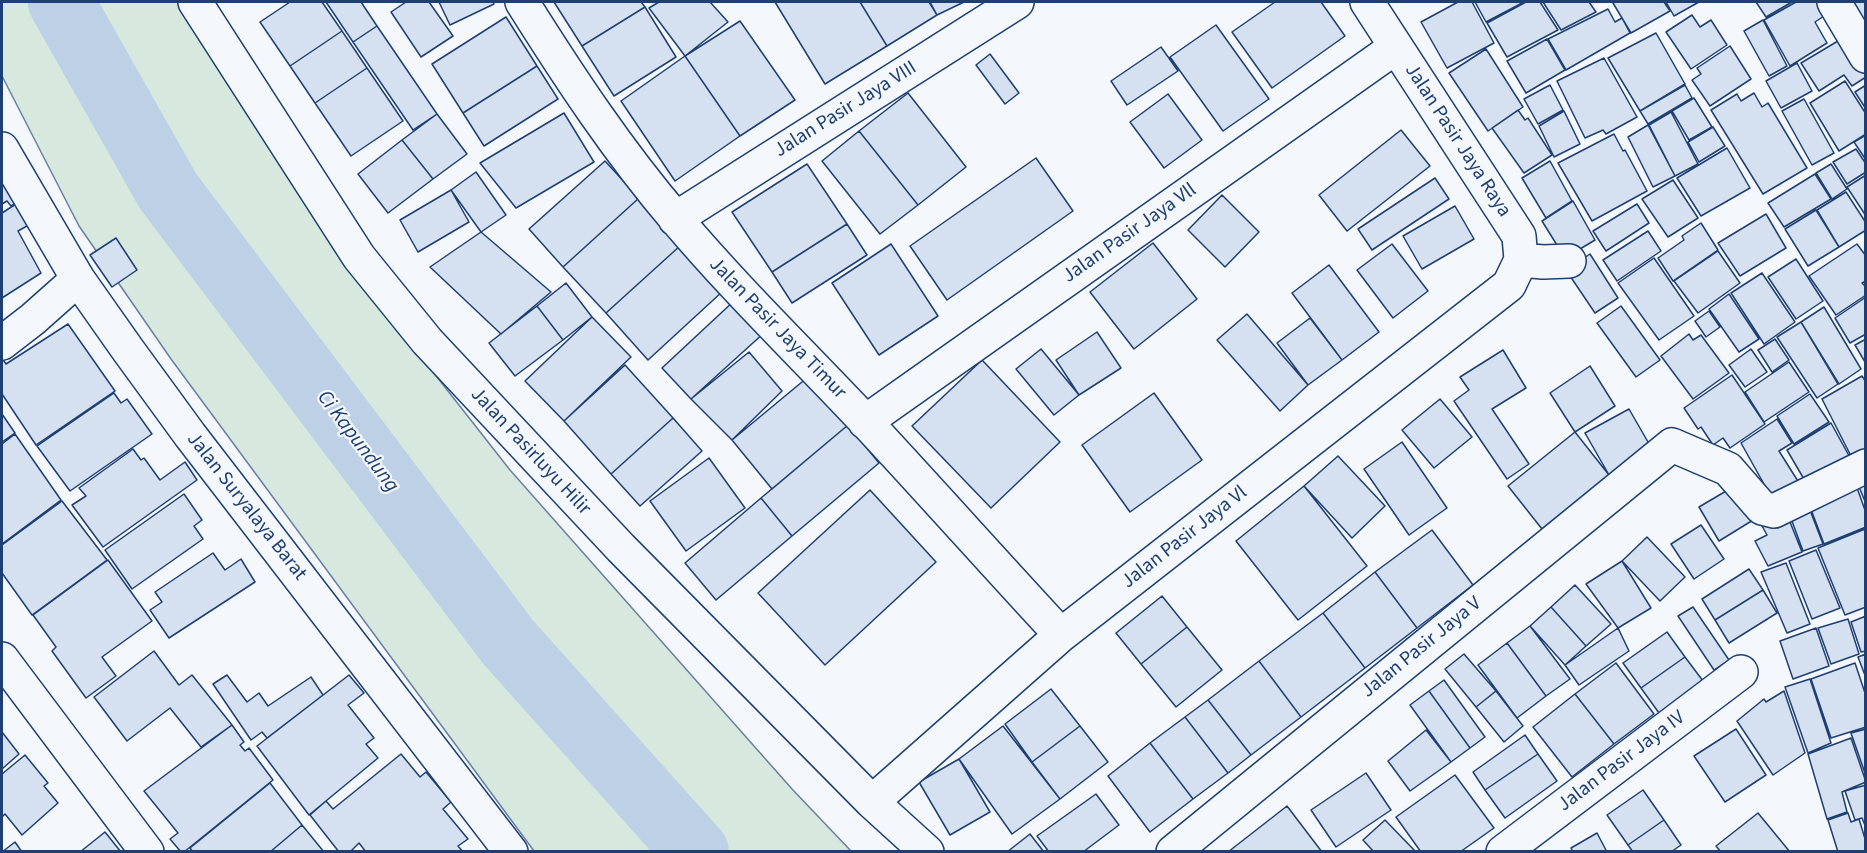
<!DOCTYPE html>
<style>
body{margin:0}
#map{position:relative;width:1867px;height:853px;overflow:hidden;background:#f4f7fb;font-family:"Source Sans 3",sans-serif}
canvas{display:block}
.frame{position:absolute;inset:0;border:3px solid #1d3f73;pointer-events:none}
</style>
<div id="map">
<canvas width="1867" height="853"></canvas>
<div class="frame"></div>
</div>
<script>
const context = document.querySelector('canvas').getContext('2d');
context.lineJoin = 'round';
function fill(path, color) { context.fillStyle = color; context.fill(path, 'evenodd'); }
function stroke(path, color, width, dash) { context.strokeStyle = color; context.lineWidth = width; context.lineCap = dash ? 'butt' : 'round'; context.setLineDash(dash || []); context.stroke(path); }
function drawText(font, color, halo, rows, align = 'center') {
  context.font = font + ' "Source Sans 3",sans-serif'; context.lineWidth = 4.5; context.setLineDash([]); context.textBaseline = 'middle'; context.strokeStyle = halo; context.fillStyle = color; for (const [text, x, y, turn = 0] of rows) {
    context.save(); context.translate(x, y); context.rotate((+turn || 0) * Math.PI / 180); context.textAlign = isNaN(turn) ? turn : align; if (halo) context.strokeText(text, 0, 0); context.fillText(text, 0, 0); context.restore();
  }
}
const green = new Path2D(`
 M2,2H182L382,307L510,470L792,789L851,851H534L171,359L79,226L2,76Z`);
fill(green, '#d7e8df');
stroke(green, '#687fa3', 1.5);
stroke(new Path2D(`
 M61,2L168,191L508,642L696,852`), '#bed0e5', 66);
const building = new Path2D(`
 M290,2H322L342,31L290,66L260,22Z
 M326,2H361L377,26L353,42Z
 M406,2H429L453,36L421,57L391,12Z
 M439,2H493L494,4L450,25Z
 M554,2H641L645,7L582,46Z
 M659,2H710L728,22L685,56L649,8Z
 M775,2H860L887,46L825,84Z
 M860,2H929L937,15L887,46Z
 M930,2H964L937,15Z
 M1275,2H1321L1345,36L1272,88L1232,32Z
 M1458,2H1472L1494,43L1447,68L1421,22Z
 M1475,2H1524L1486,22Z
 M1526,2H1540L1558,30L1507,57L1487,23Z
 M1543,2H1589L1596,12L1561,30Z
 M1615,2H1664L1670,11L1631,33L1613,3Z
 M1666,2H1699L1674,16Z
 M1756,2H1792L1766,17Z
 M1796,2H1823L1830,12L1815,22L1827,43L1790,66L1764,20Z
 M1842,2H1866V23Z
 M645,7L676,57L614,96L582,46Z
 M1608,9L1615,22L1622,18L1630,33L1566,70L1548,39Z
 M1692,15L1700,27L1711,20L1727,45L1691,69L1666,32Z
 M506,17L537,66L463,113L432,64Z
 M1763,20L1787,66L1769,76L1744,31Z
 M740,21L795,100L740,136L685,56Z
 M1216,25L1269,99L1223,131L1170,57Z
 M377,26L437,114L413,130L353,42Z
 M342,31L367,68L315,103L290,66Z
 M1656,33L1685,84L1640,111L1608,58Z
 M1848,35L1866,63V77L1852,86L1844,75L1819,91L1801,63Z
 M1547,39L1565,70L1526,93L1507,61Z
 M1730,46L1751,79L1710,106L1692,80L1701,74L1697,68Z
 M1161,47L1178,71L1127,105L1111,81Z
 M1486,49L1523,107L1488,131L1449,73Z
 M990,54L1019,93L1005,104L976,65Z
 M685,56L740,136L675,181L621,101Z
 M1604,58L1637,117L1606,134L1603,130L1585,138L1557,81Z
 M1797,63L1812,91L1781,108L1766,81Z
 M537,66L558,99L484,146L463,113Z
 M367,68L403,121L351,156L315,103Z
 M1845,81L1866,114V134L1839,151L1810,103Z
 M1550,85L1563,110L1538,124L1524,99Z
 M1685,85L1692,98L1648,124L1640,111Z
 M1866,85V109L1855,92Z
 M908,93L966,167L918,205L859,131Z
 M1754,93L1762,107L1768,103L1807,168L1763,194L1711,110L1737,94L1741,101Z
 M1168,94L1202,140L1164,168L1130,122Z
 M1694,98L1712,127L1689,140L1672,111Z
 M1804,99L1834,153L1812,165L1782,111Z
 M1518,110L1525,120L1528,118L1552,155L1524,173L1492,128Z
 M1564,111L1580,144L1554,157L1539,126Z
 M1671,112L1698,164L1675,176L1649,125Z
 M564,113L594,162L516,208L480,163Z
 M437,114L467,154L433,179L402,140Z
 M1648,125L1675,176L1653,187L1628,137Z
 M1713,127L1725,146L1699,162L1688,142Z
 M1401,130L1430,166L1347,231L1319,195Z
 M859,131L918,205L880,234L822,161Z
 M1614,134L1623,151L1625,150L1647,191L1592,221L1558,163Z
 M1866,135V160L1854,142Z
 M402,140L433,179L388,213L358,174Z
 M1727,148L1750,188L1701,216L1677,178Z
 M1856,149L1866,164V172L1847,184L1833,162Z
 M1036,158L1073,211L947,300L910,246Z
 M605,161L639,198L563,267L529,229Z
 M1550,161L1572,201L1546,218L1522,178Z
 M2,164L20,200L11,206L7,201L2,204Z
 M807,164L847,224L772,272L732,212Z
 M1831,164L1847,189L1832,199L1816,173Z
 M476,172L506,215L481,232L451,190Z
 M1815,174L1831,199L1784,227L1768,203Z
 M1866,175V216L1847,187Z
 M1435,178L1449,199L1372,250L1358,229Z
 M1673,180L1698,218L1668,237L1642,199Z
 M451,190L469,222L418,252L400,220Z
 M1846,192L1866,223V230L1839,247L1817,210Z
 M1222,195L1259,232L1225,267L1188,230Z
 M639,198L681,245L606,313L563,267Z
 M22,200L34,222L18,231L41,273L2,298V213Z
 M1573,201L1595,240L1565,258L1542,221Z
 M1637,204L1649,223L1606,251L1593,231Z
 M1455,206L1474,239L1422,269L1403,236Z
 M1816,210L1839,247L1808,266L1785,229Z
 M1766,214L1786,248L1740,276L1718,243Z
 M1701,223L1718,250L1673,281L1658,258L1684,240L1682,236Z
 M847,224L867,255L792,303L772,272Z
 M1648,231L1661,251L1617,281L1603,260Z
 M481,232L551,292L501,334L430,267Z
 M116,238L137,270L112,287L90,255Z
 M1153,243L1197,299L1134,349L1090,292Z
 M891,244L938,316L879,355L832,283Z
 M1392,244L1428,291L1393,318L1357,270Z
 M1857,244L1866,256V281L1862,283L1866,287V295L1836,315L1809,276Z
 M681,245L723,291L648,360L606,313Z
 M1718,251L1740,283L1698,313L1674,281Z
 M1590,254L1618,298L1595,313L1566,270Z
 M1654,258L1694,316L1659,340L1618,283Z
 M1796,259L1823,301L1796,319L1768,277Z
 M1329,265L1379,332L1342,360L1292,293Z
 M1762,273L1795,322L1764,344L1731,293Z
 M566,283L592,317L563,340L537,306Z
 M1729,294L1759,339L1739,352L1709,309Z
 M1866,297V334L1850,343L1835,318Z
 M735,300L765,332L691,399L662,368Z
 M537,306L563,340L515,376L489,343Z
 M1621,306L1660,360L1636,377L1597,323Z
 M1824,307L1861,369L1839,384L1801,322Z
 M1709,311L1720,327L1706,337L1695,321Z
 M1247,314L1308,385L1280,411L1217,340Z
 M592,317L631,357L564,421L525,381Z
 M1310,318L1342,360L1308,385L1277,343Z
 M1801,322L1838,384L1817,398L1777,337Z
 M68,324L115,391L36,445L2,394V358L6,364Z
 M1097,332L1121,368L1079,395L1056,360Z
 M1689,334L1693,340L1701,335L1729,373L1693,399L1661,356Z
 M1775,339L1789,360L1772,372L1758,350Z
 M1866,339V361L1865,362L1855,345Z
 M1041,349L1079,395L1054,415L1016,369Z
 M1751,349L1767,372L1745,387L1729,365Z
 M1503,350L1526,388L1492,409L1529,464L1507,479L1454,401L1469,390L1460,377Z
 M749,352L782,391L732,440L691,399Z
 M982,360L1060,442L991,508L912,426Z
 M1789,362L1809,392L1764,422L1745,392Z
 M625,365L673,418L611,474L564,421Z
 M1590,366L1615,406L1575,432L1550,393Z
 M1732,375L1765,424L1730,448L1723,438L1713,445L1701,427L1698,429L1684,408Z
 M1862,376L1866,382V457L1854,462L1822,399Z
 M808,377L848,425L772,489L732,440Z
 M114,393L121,403L127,399L152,434L70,491L37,446Z
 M1154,393L1202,460L1130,512L1082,445Z
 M1810,394L1829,422L1794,444L1777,416Z
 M1440,399L1472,437L1434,468L1402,430Z
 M1629,409L1652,449L1609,475L1585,433Z
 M2,414L15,433L2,442Z
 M673,418L702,451L640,506L611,474Z
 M1777,419L1792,443L1779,451L1801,486L1774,502L1741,443Z
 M1831,423L1853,463L1808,486L1787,450Z
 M848,425L879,463L792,536L761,498Z
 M1575,432L1609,475L1542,529L1508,486Z
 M15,434L61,500L2,544V444Z
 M1402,442L1447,508L1409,535L1364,469Z
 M133,449L141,460L144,458L160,480L185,462L197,480L103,547L72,505L86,496L79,488Z
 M1338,456L1385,506L1352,538L1304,486Z
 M709,458L745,508L686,551L650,501Z
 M1866,481V504L1858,484Z
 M1855,482L1866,513V527L1824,544L1809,504Z
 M1738,484L1758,517L1719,541L1699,507Z
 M1304,486L1367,566L1298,620L1236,541Z
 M870,490L936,562L825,665L758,593Z
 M184,494L202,520L194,526L203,539L132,589L105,550Z
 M761,498L792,536L716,600L685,563Z
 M62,501L107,560L32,615L2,573V545Z
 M1808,505L1823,544L1803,551L1789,513Z
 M1786,512L1802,552L1768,566L1755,541L1767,535L1761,524Z
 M1701,525L1724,559L1694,579L1671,544Z
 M1865,529L1866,607L1845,615L1818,548Z
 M1432,530L1473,585L1417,628L1375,572Z
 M1647,537L1685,577L1660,601L1622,561Z
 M1816,550L1840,608L1812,619L1789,561Z
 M213,553L225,570L241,559L255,582L169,638L150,610L162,602L155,592Z
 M108,560L152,621L102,657L116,676L86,698L52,651L56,647L33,615Z
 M1622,561L1651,608L1618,628L1586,584Z
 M1786,563L1810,624L1787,633L1761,572Z
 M1749,569L1763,590L1715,620L1702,599Z
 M1375,572L1417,628L1365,668L1323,613Z
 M1575,585L1611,624L1586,646L1551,607Z
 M1763,590L1777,613L1729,643L1715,620Z
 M1162,596L1187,627L1141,664L1116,633Z
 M1551,607L1586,646L1565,665L1530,626Z
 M1693,607L1729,660L1714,670L1678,616Z
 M1323,613L1365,668L1301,717L1259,661Z
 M1866,616V651L1861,652L1851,622Z
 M1848,619L1859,654L1831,664L1818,628Z
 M1530,626L1570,679L1546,696L1507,643Z
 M1187,627L1222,670L1176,707L1141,664Z
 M1618,628L1629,651L1579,685L1565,665Z
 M1816,628L1829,666L1793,679L1780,641Z
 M1667,632L1685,657L1641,688L1623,663Z
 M1507,643L1546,696L1517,718L1478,665Z
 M154,651L179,685L192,675L232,725L201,747L170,708L127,741L94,697Z
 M1464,654L1496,691L1476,707L1445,669Z
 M1866,654V678L1858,657Z
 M1685,657L1703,681L1659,713L1641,688Z
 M1259,661L1301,717L1251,755L1208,700Z
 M1616,663L1654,714L1614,744L1575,694Z
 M1855,663L1866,696V727L1831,738L1811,679Z
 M227,675L247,702L259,693L268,706L311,677L323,695L267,738L262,732L251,740L213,684Z
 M349,675L364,693L348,705L374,738L366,744L378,758L309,815L257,746Z
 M1810,679L1831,743L1808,753L1785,687Z
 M1444,680L1485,737L1470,748L1429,691Z
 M1051,689L1080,726L1032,762L1005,724Z
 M1429,691L1470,748L1451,762L1410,705Z
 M1496,691L1523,726L1504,742L1476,707Z
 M1784,691L1805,753L1773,775L1737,721L1764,699L1766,702Z
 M1575,694L1614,744L1572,777L1533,727Z
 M1208,700L1251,755L1228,773L1185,717Z
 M1185,717L1228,773L1193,799L1150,743Z
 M232,725L244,742L240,745L245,751L249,748L273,780L184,852H181L170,839L178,833L144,791Z
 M1003,726L1060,799L1012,834L959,759Z
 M1080,726L1108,762L1060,799L1032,762Z
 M1736,729L1766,775L1725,802L1694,756Z
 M1866,729V776L1851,733Z
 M1426,730L1451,762L1410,791L1388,761Z
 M2,732L19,754L2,769Z
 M1525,735L1538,754L1485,790L1473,772Z
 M1851,738L1866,782L1842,792L1847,812L1827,819L1808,754Z
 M1150,743L1193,799L1150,832L1108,776Z
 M401,754L420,777L426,772L451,802L443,809L468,839L458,846L463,852H366L359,843L350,852H339L310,815L326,801L333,809Z
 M1538,754L1557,781L1505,818L1485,790Z
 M25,755L48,783L44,786L58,803L22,835L5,814L2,817V774Z
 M959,759L990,812L950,835L919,782Z
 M1366,773L1391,810L1336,847L1311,810Z
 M1455,775L1494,828L1460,852H1421L1396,817Z
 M270,783L302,825L270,852H193L190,848Z
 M1866,785V828L1862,818L1855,820L1845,791Z
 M1643,790L1664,820L1628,845L1607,815Z
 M1096,794L1119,825L1083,852H1049L1037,836Z
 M1287,806L1322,852H1228Z
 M1758,813L1790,852H1721L1716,846Z
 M1848,813L1851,822L1859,819L1866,842V852H1838L1828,820Z
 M1385,820L1416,852H1374L1363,840Z
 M1664,820L1681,845L1671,852H1633L1628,845Z
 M302,825L324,852H270Z
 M105,832L121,852H80Z
 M1597,833L1607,852H1573L1571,848Z
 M1030,834L1044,852H1007Z
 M15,842L22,852H2Z`);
fill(building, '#d5e0f0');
stroke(building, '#1d3f73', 1.5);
const minor = new Path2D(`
 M195,2L359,257L427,341L621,548L872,802L927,852
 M522,2C569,77 618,151 676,219C736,290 802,354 865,421C931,492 995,564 1061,635
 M1834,2L1866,56
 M2,149L78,279L128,350L190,435L511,852
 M675,219L1017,2
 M1521,260L1543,262L1569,261
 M2,343L33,319L78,279
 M865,422L1396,47
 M2,659L147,852
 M872,802L1061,635L1509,285L1521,260L1519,236L1367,2
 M1173,852L1672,445L1728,469L1762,508L1774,511L1866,466
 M1503,852L1741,672`);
stroke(minor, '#1d3f73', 36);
stroke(minor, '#f4f7fb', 33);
drawText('20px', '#1d3f73', '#f4f7fb', [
 ["Jalan Pasir Jaya VIII",846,110,-32],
 ["Jalan Pasir Jaya Raya",1457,141,57],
 ["Jalan Pasir Jaya Vll",1130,234,-35],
 ["Jalan Pasir Jaya Timur",777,329,46],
 ["Jalan Pasirluyu Hilir",530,452,47],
 ["Jalan Suryalaya Barat",246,507,52],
 ["Jalan Pasir Jaya Vl",1185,538,-38],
 ["Jalan Pasir Jaya V",1422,648,-39],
 ["Jalan Pasir Jaya IV",1622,762,-37]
]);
drawText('italic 21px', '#1d3f73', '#f4f7fb', [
 ["Ci Kapundung",357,442,53]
]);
</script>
